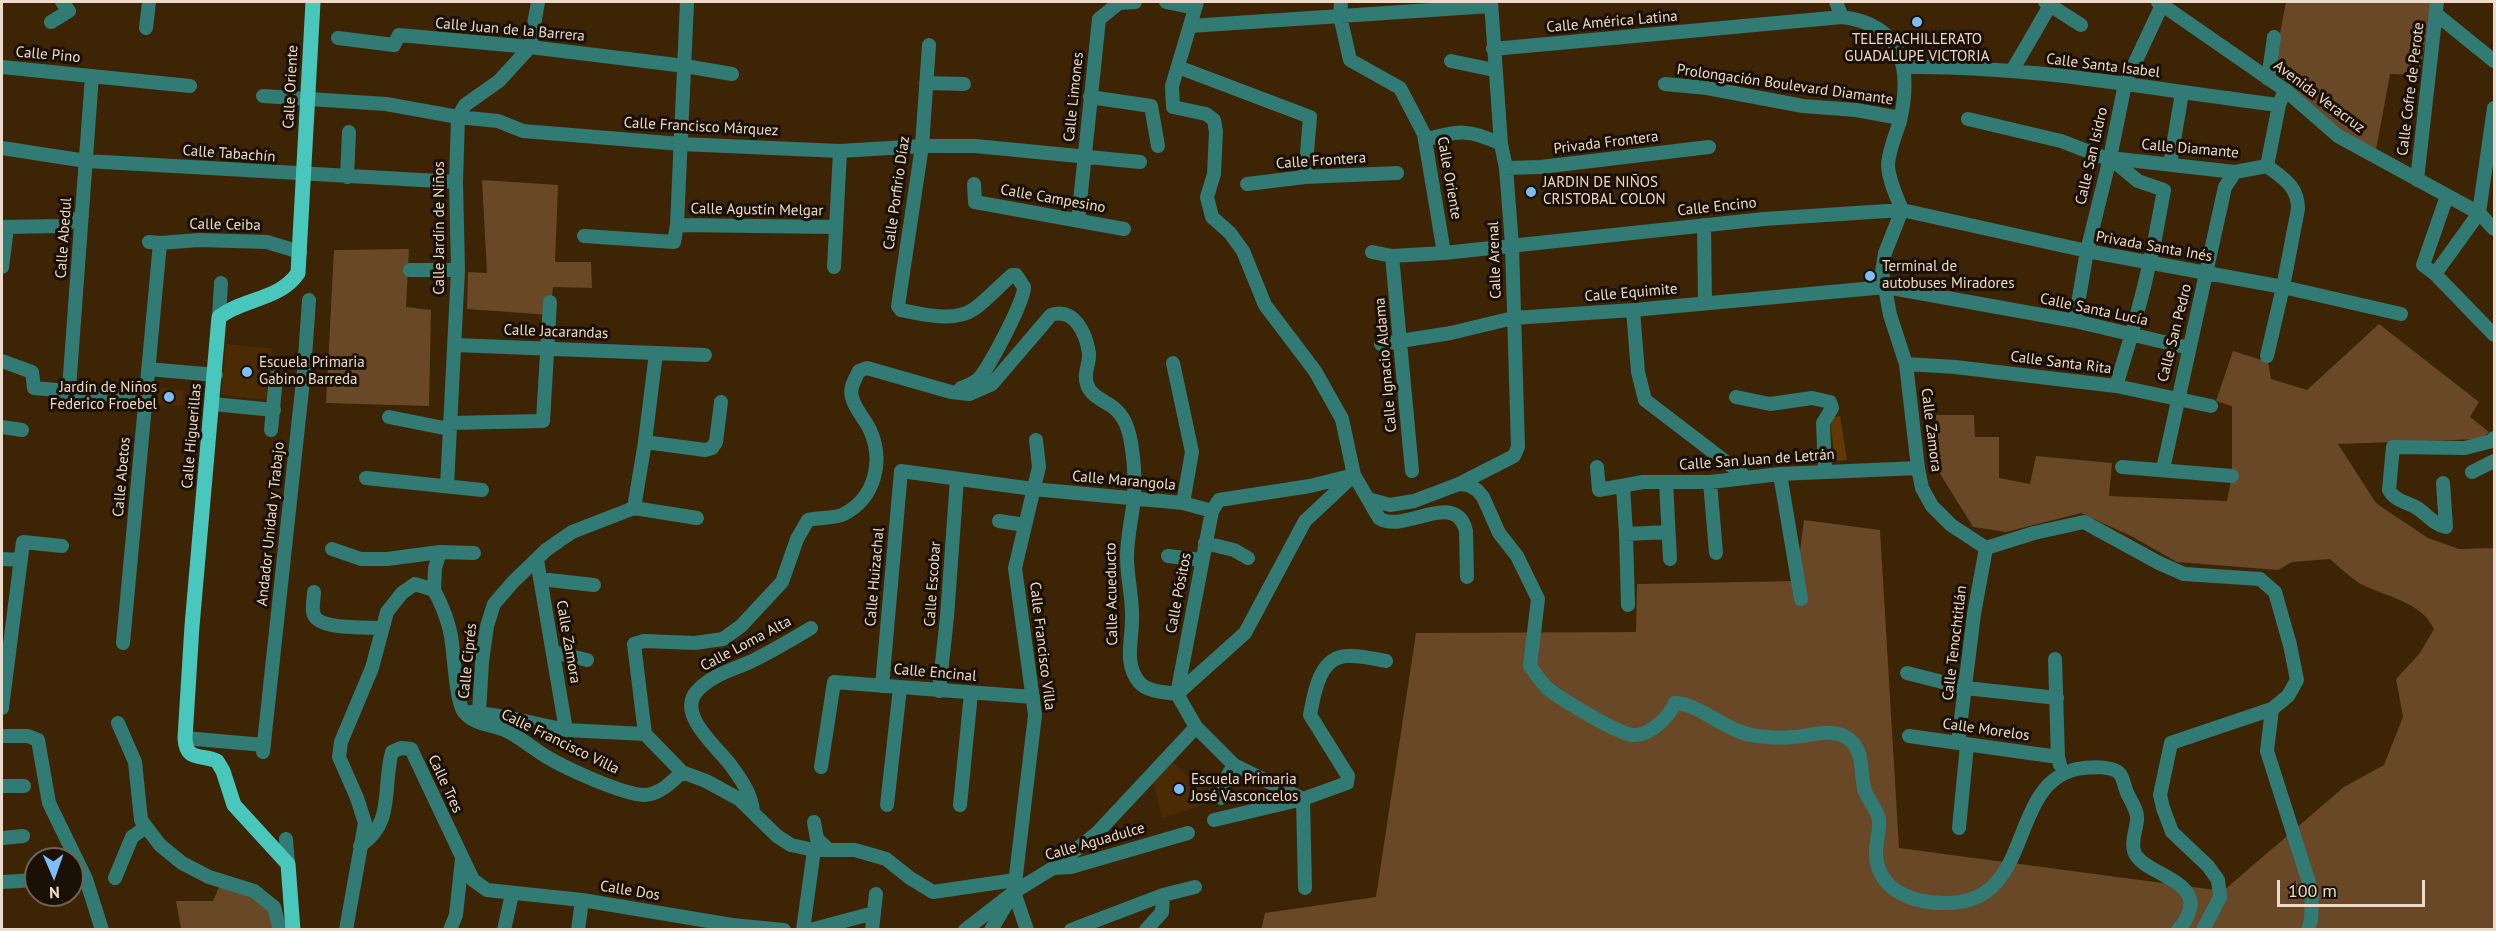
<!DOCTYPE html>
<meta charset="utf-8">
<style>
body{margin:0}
#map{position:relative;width:2496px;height:931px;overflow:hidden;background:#3d2404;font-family:"PT Sans",sans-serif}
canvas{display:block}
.frame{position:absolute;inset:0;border:3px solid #ecdbca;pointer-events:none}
.north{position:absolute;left:24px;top:847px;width:60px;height:60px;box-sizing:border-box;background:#1b1005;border:2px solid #6f6154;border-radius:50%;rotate:178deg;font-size:16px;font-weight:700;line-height:24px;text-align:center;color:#ecdbca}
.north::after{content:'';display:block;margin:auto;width:21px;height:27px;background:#7cbef9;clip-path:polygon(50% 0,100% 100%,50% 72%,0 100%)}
.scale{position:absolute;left:2277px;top:880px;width:148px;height:27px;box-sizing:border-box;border:3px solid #ecdbca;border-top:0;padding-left:8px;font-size:18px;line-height:21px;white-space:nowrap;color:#ecdbca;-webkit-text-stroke:4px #1b1005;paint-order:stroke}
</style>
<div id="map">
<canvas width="2496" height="931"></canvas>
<div class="frame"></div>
<div class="north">N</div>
<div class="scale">100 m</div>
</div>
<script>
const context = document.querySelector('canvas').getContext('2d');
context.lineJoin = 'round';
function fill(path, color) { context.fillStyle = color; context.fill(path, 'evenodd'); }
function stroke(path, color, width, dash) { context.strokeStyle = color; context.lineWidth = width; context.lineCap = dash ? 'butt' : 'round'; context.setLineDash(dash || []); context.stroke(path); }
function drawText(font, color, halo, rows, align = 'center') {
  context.font = font + ' "PT Sans",sans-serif'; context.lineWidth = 6; context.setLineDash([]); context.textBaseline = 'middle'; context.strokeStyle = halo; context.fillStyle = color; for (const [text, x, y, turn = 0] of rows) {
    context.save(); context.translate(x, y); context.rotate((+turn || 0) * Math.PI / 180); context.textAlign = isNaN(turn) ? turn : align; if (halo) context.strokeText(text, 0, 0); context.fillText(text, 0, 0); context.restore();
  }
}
fill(new Path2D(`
 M226,344L272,348L269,400L221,395Z
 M155,388L184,390L183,406L153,403Z
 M1169,759L1216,801L1162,818L1152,777Z`), '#4a2b03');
fill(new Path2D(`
 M1840,416L1847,460L1835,461L1830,418Z`), '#603905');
fill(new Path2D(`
 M2286,2H2433L2419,75L2390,74L2374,161L2273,70Z
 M482,180L558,185L555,262H591L592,288L553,287L550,315L467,309L468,272L487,273Z
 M409,249L406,307L431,310L429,406L326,403L334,250Z
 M2379,324L2479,402L2470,417L2489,432L2482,439L2338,444L2376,503L2386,510L2428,538L2459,549L2494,548V929L1261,930L1265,913L1376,897L1416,633L1636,632L1637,584L1796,581L1804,520L1880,530L1899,848L2223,891L2344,787L2384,765L2403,717L2396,679L2420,653L2434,629C2421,601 2385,597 2359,583C2349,576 2339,567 2330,559L2292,562L2278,570L2177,562L2131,536L2081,513L2006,532L1973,527L1939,472L1936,415H1974L1975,437H1999V478L2030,484L2036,456L2112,463L2109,496L2227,501L2232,475V406L2216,401L2233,351L2268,362L2271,379L2307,390Z
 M221,882L271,904L282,929H181L176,901H213Z`), '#684826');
stroke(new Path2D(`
 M1166,2L1195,8
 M1341,2L1340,16L1350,60L1400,88L1424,134L1444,253
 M1836,2L1842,17
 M2045,2L2081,25
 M2158,2L2285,90L2338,136L2479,213L2494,229
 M2436,14L2494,61
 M51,22L69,11L62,2
 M1190,26L1491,6
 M146,28L149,2
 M338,38L394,45L399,35L530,47L685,66L732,74
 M929,45L922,146L898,306L901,310C922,314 954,323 974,309C987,300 999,286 1012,275H1016L1024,287C1024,302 991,363 981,376C976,383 968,385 961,388
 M1493,49L1842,17C1903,25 1912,68 1900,121C1896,134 1888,152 1888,166C1889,181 1896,195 1902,210L1885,253L1882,272L1890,315L1906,364L1918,468L1922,488L1932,506L1951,525L1986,548
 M1451,61L1494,70
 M2,67L190,86
 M1178,67L1310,117L1305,177
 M1905,67C2031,65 2155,90 2279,105L2285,90
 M2012,71L2052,2
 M2268,79L2274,37
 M926,83L964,84
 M1665,84L1707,88L1803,106L1856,110L1900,118
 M263,96L386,104L458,117L498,121L523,131L681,144L840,151L922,146H975L1140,162
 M1090,97L1151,106L1158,146
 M1968,119L2061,141L2108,159
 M1425,140C1458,130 1469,129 1501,144
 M2,148L86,161L456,182
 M2110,158L2138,181L2164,190C2153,256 2137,321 2116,386
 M2110,158L2235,172L2267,166
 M2170,164L2182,93
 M2267,166C2284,179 2298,186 2298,209L2283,287L2267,356
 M2267,166L2279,105
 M1506,168L1541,167L1709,147
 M347,177L349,132
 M2417,180L2437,2
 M974,184L975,202L1124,229
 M1247,184L1305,177L1397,173
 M2447,196L2423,265L2435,274L2494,335
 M1078,221L1099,19L1119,3L1135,2
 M677,225L836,227
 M1704,225L1705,303
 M2,227L63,226L82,216
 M584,236L674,242L677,225L687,2
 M149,242L160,243L199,240L267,242L300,252
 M1372,252L1392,256L1444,253L1764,219L1902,210L2087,251L2283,287L2401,314
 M1392,256L1412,471
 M2,267L7,228
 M834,267L840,151
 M410,270H458
 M2435,274L2479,213L2494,108
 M1633,310L1638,372L1645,400L1747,478
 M219,317L221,283
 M2075,321L2087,251L2110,158L2125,84L2162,5
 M1381,344L1451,333L1513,318L1633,310L1886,287L2075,321L2189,348
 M455,345L705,355
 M2,361L32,372L34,388L146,398
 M1173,363L1192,452L1183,503
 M1906,364L1955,367L2116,386L2211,406
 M148,369L216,375
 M1736,397L1770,404L1812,398L1830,402L1832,408L1823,423L1825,472
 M68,402L92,76
 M213,404L274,410
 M389,417L449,429
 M449,423L543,421L550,302
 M2,427L22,430
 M271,430L276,377
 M645,442L705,450L712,448L716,442L721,402
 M1597,467L1599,490L1643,482H1710L1780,474L1918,468
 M2122,467L2232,476
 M2163,469L2225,187L2235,172
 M2472,472L2494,461
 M1780,474L1801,599
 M366,478L482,490
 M1666,482L1670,559
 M1710,482L1716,553
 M2443,483L2446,527C2433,524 2428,515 2417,508C2407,502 2395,501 2389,490L2393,447L2465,448L2492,441L2494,438
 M1459,484L1514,456L1518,447L1512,245L1506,168L1501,144L1491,2
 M447,486L458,270L456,182L458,117L465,105L499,81L530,47L538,2
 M1623,486L1626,534L1628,605
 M1368,499L1379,518C1403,535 1456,488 1466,531L1467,577
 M634,508L645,442L656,353
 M634,508L697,518
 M999,521L1025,525
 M1626,534L1667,532
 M1205,543L1234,550L1248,558
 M1986,548L2034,533L2084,522L2159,563L2184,574L2260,579L2275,592L2290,645L2297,680L2288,696L2272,709L2171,743L2160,795L2163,808L2172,832L2208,866L2218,880L2220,897L2203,930
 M332,549L361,559H387L440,552L474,553
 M1168,556L1202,560
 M2,559L21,560
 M537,560L566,730
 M540,579L594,585
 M434,590C442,605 448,619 451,636C454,653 456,703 464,712C475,726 494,724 509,732C522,739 534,749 547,757C567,769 622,794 644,795C659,795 673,781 682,772
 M434,590L435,568L440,552
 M314,592C314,599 311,609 314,615C320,630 367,627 382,628
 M123,643L160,243
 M553,652L587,660
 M2055,659L2058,757L2060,765
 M1907,673L1966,688L2057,698
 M882,686L901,471L1033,489L1183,503L1212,511
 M939,691L947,617L957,479
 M1177,694L1212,511L1219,500L1310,486L1354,475L1368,499L1390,505L1414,501L1459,484L1468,485L1477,490L1483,497L1499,533L1517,556L1538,599L1530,666C1535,673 1541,682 1547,688C1559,698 1618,734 1633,735C1650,736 1669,717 1675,703C1701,704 1726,733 1758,736C1770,738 1783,738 1794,737C1814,735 1838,725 1854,744C1863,756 1861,774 1864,788C1867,800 1877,808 1879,820C1880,831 1876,842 1876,852C1876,889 1911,903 1943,903C2037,906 2005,785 2077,769C2087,767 2113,765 2120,774C2124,780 2125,789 2128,795C2132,803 2138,811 2137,820C2136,831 2131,841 2134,851C2141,877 2221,880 2178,930
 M1177,694L1245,633L1305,521L1354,475L1342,419L1315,371L1265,305L1243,251L1230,233L1212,217L1207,197L1214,174L1216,132L1214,120L1206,114L1173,107L1172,86L1197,2
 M1177,694L1196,727L1234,765L1303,799
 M2,708L23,542L62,546
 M2272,709L2267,751L2312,892L2311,920L2308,930
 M471,712L506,717L566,730L645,734
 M479,713L482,662L487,626L494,604L513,582L546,550L572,532L634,508
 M118,723L135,762L141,820L160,845L182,863L209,877L254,891L274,907L280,930
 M2,736H28L38,740L49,803L86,879L102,930
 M1909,736L2058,757
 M185,738L264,745
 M1958,743L1974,614L1986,548
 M263,752L304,371L309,300
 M821,767L834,682L1033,697
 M2,786H24
 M1221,798L1225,780L1234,765
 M1303,799L1305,888
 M887,805L900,688
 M960,805L971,693
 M753,812C752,794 740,778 729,763C717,747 675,713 698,690C712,675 732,670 750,662C771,652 791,640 811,628
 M1214,820L1303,799L1347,783L1348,776L1310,715C1314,694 1319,656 1348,656C1360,655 1374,659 1386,661
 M814,822L817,839L829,850
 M1959,828L1967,745
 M2,838L23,836
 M286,839L288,864
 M360,846C395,823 382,788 392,752L401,748L411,749L473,880L487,890L582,900L732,925L784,930
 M1053,868L1071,867L1188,833
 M115,878L132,837L146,827
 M1015,880L933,892L910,878L886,859L855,850H814L791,845L777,836L739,799L706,781L682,772L645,734L634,644L644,641L695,643L723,639L741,626L782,582L797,539L808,520C819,517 835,519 844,514C875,498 884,461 870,430C865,419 854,408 852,397C849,388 855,379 859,371L867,368L951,392L969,394L992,384L1051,315C1074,307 1086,333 1089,353C1090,364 1083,373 1087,384C1090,396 1105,401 1114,408C1124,416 1129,430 1131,443C1134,460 1135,481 1134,498C1132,518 1127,537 1127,557C1127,578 1133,599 1132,620C1132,641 1124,664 1139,682C1147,692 1165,692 1177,694
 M2,882L36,880
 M1014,892L1027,930
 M346,930L365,823L357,798L339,757L341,742L372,668L387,612L402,593L415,584L434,590
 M450,930L456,915L462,859
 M504,930L512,894
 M578,930L582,900
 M803,930L814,850
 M810,930L874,913
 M872,930L876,894
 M965,930L1014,892L1053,868L1097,833L1196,727
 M991,930L1014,892L1035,715L1015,568L1039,467L1036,440
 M1071,930L1163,895L1195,887
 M1146,930L1162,912L1163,895`), '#317b74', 14);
stroke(new Path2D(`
 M293,930L288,864L234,805L223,771L217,761C201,754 186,762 185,738L192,626L219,317C244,298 280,300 298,273L313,2`), '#49c7bc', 15);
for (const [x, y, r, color] of [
 [1917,22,6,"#7cbef9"],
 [1531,192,6,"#7cbef9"],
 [1870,276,6,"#7cbef9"],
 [247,372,6,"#7cbef9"],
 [169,397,6,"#7cbef9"],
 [1179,789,6,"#7cbef9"]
]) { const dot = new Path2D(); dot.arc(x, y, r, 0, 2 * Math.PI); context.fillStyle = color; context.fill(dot); stroke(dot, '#1b1005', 2); }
drawText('15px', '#ecdbca', '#1b1005', [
 ["Calle América Latina",1612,22,-5],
 ["Calle Juan de la Barrera",510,30,5],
 ["Calle Pino",48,55,5],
 ["Calle Santa Isabel",2103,66,7],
 ["Prolongación Boulevard Diamante",1785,85,8],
 ["Calle Oriente",291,87,-87],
 ["Calle Cofre de Perote",2411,89,-83],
 ["Calle Limones",1074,97,-84],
 ["Avenida Veracruz",2319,97,37],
 ["Calle Francisco Márquez",701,127,3],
 ["Privada Frontera",1606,143,-7],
 ["Calle Diamante",2190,149,5],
 ["Calle Tabachín",229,154,4],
 ["Calle San Isidro",2092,156,-77],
 ["Calle Frontera",1321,161,-4],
 ["Calle Oriente",1449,178,80],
 ["Calle Porfirio Díaz",897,193,-82],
 ["Calle Campesino",1053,199,10],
 ["Calle Encino",1717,207,-6],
 ["Calle Agustín Melgar",757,210,1],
 ["Calle Ceiba",225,225,1],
 ["Calle Jardín de Niños",440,228,-90],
 ["Calle Abedul",64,238,-86],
 ["Privada Santa Inés",2154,247,10],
 ["Calle Arenal",1495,260,-92],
 ["Calle Equimite",1631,293,-5],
 ["Calle Santa Lucía",2094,310,12],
 ["Calle Jacarandas",556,332,2],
 ["Calle San Pedro",2175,333,-76],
 ["Calle Santa Rita",2061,363,7],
 ["Calle Ignacio Aldama",1386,365,-95],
 ["Calle Zamora",1931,430,83],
 ["Calle Higuerillas",192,436,-85],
 ["Calle San Juan de Letrán",1757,460,-4],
 ["Calle Abetos",122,477,-85],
 ["Calle Marangola",1124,481,5],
 ["Andador Unidad y Trabajo",271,524,-84],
 ["Calle Huizachal",875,577,-85],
 ["Calle Escobar",933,584,-86],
 ["Calle Pósitos",1179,593,-79],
 ["Calle Acueducto",1112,594,-91],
 ["Calle Zamora",568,642,80],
 ["Calle Tenochtitlán",1955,643,-83],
 ["Calle Loma Alta",746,644,-28],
 ["Calle Francisco Villa",1042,646,83],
 ["Calle Ciprés",468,661,-84],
 ["Calle Encinal",935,673,5],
 ["Calle Morelos",1986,730,8],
 ["Calle Francisco Villa",560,742,26],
 ["Calle Tres",445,784,65],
 ["Calle Aguadulce",1095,842,-16],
 ["Calle Dos",630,891,9]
]);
drawText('15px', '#ecdbca', '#1b1005', [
 ["TELEBACHILLERATO",1917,40,"center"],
 ["GUADALUPE VICTORIA",1917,57,"center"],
 ["JARDIN DE NIÑOS",1543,183],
 ["CRISTOBAL COLON",1543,200],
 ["Terminal de",1882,267],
 ["autobuses Miradores",1882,284],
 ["Escuela Primaria",259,363],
 ["Gabino Barreda",259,380],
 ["Jardín de Niños",157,388,"right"],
 ["Federico Froebel",157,405,"right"],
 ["Escuela Primaria",1191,780],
 ["José Vasconcelos",1191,797]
], 'left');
</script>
